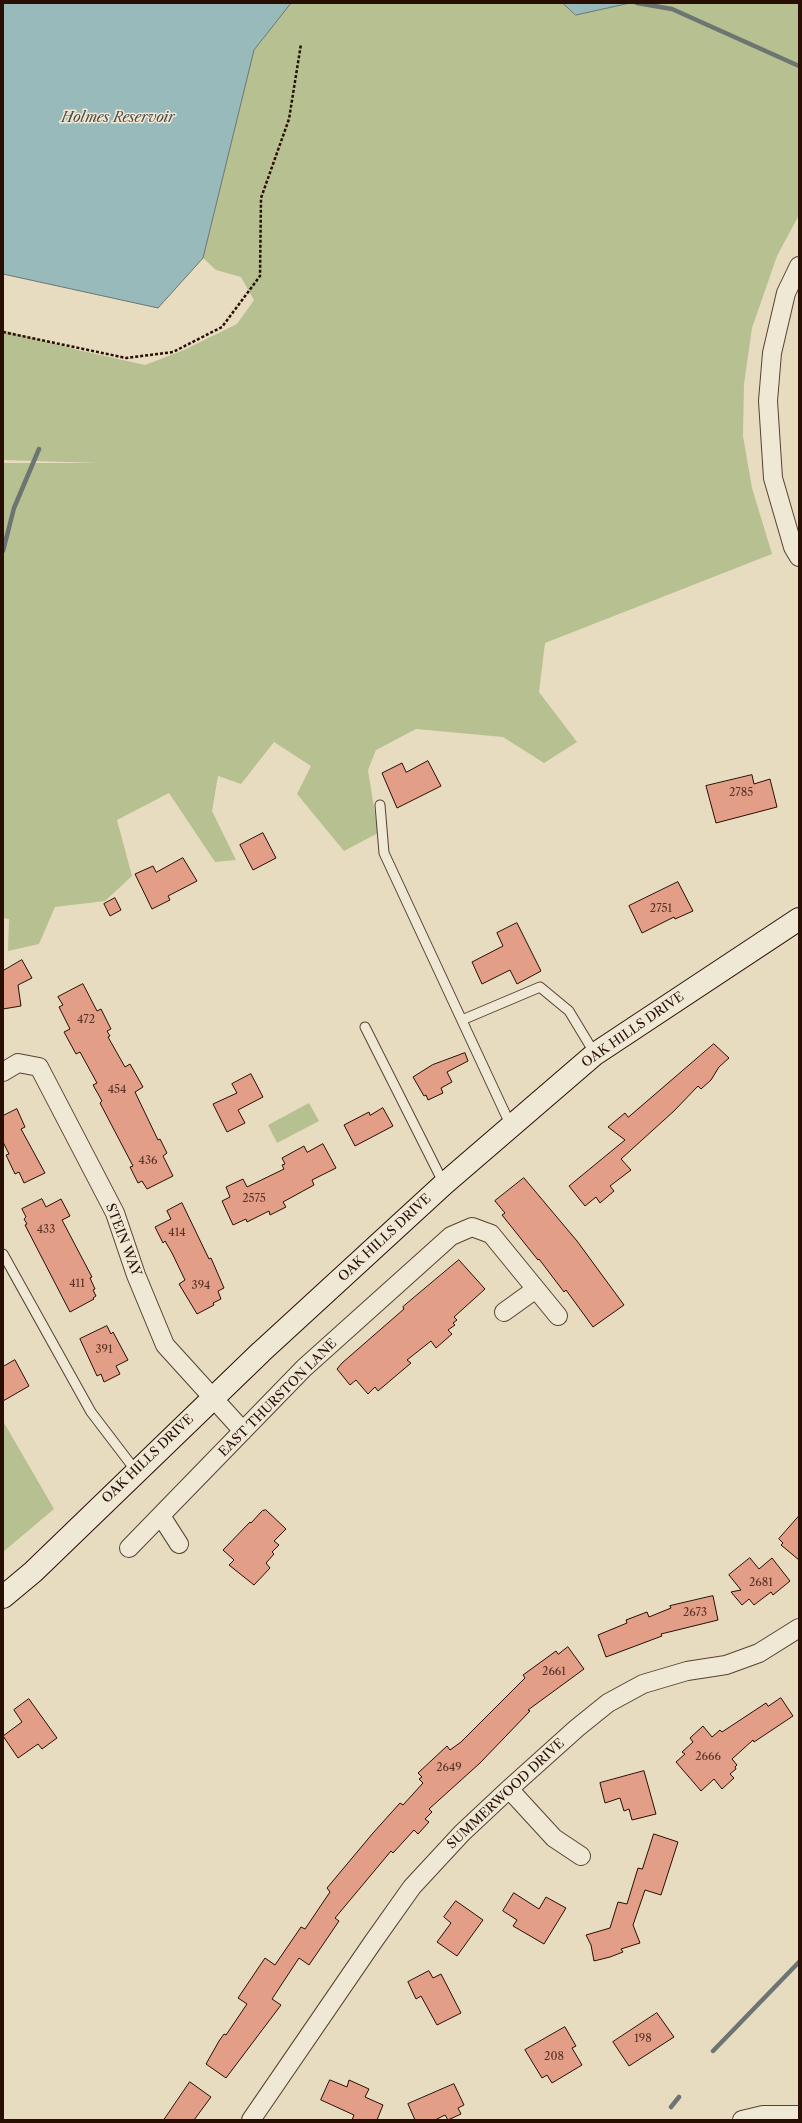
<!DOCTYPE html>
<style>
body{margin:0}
#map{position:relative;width:802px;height:2123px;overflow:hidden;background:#e7dcbf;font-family:"Libre Caslon Text",serif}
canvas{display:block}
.frame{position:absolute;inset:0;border:4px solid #290e04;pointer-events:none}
</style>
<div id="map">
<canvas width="802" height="2123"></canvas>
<div class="frame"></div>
</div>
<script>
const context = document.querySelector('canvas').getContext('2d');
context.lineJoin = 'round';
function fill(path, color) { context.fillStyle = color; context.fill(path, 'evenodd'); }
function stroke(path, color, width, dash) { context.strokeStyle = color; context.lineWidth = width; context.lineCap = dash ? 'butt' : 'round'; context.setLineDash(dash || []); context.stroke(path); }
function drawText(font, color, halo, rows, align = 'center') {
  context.font = font + ' "Libre Caslon Text",serif'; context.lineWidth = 3; context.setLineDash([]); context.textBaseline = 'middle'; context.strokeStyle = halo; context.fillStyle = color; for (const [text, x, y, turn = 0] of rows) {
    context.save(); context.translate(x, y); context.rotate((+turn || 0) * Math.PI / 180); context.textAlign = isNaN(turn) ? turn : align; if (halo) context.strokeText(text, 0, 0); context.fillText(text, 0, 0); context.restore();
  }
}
fill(new Path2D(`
 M291,3H563L576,15L630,3H799V215L777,256L752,328L744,384L743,436L752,488L772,554L545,643L539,692L577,742L544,763L503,737L416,729L376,750L368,770L378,833L344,851L297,794L311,766L274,742L241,784L218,776L212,811L236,860L215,862L169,793L117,820L132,876L105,901L55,907L39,944L8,951L9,919L3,918V461L5,463H98L3,460V330L78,350L145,365L184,350L237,324L254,300L241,277L216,270L203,258L254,50Z
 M309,1103L319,1121L277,1143L268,1125Z
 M3,1421L54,1509L3,1552Z`), '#b7c091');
const water = new Path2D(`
 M3,3H291L254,50L203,258L158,308L3,274Z
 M563,3H630L576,15Z`);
fill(water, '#98baba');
stroke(water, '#6c7571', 1);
stroke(new Path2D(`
 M637,3L672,9L799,66
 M3,551L14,508L39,449
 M713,2051L799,1962
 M671,2107L679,2097`), '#6c7571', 4.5);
const building = new Path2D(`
 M428,761L441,786L397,808L382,773L402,763L406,772Z
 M752,775L754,784L770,779L777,807L716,823L706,786Z
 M263,833L276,858L253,870L240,845Z
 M183,858L197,881L168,896L170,900L152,909L135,874L153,866L156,872Z
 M678,882L693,911L675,919L674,917L642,933L629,906Z
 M115,898L121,910L110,916L104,904Z
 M517,923L541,971L517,984L510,970L482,984L472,962L503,946L497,933Z
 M22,960L32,978L18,985L21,1006L3,1009V971Z
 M83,984L97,1011L101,1009L111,1029L107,1031L110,1036L108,1037L125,1067L130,1064L143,1087L135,1092L158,1140L160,1139L167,1153L163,1156L173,1176L147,1189L142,1181L138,1183L130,1167L133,1166L100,1103L102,1101L93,1085L97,1083L80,1052L76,1054L64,1032L70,1029L59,1007L63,1005L58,997Z
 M714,1044L729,1058L719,1067L711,1080L701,1089L698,1086L674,1111L621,1159L631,1170L610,1186L614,1191L600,1203L596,1197L585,1206L569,1186L625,1140L608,1127L625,1113L628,1117Z
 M465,1053L468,1061L447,1072L452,1082L441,1088L443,1093L428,1100L426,1095L424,1096L413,1077L432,1065Z
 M251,1074L263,1097L238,1110L245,1123L227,1132L213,1104L237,1093L232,1084Z
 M383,1108L393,1126L355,1146L344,1125L369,1112L370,1115Z
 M17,1109L25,1127L21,1129L45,1173L24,1183L19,1172L15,1174L6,1155L9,1154L3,1142V1116Z
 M323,1144L336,1168L312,1180L314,1185L283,1202L286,1207L270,1215L269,1211L247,1222L246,1219L233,1225L222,1201L230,1197L226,1187L243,1179L247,1187L284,1169L282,1165L285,1164L282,1158L304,1146L307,1152Z
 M524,1178L577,1241L624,1305L593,1327L566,1290L564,1292L539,1259L538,1260L502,1215L505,1213L495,1201Z
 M42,1199L46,1207L61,1199L70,1216L62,1220L92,1277L90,1278L95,1289L93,1290L96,1296L93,1298L94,1299L70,1312L25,1225L27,1224L24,1219L26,1217L22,1209Z
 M182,1203L209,1259L211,1258L224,1288L218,1291L221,1299L213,1303L214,1305L197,1314L179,1284L185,1280L172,1253L165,1241L163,1243L155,1227L171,1219L167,1211Z
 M459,1260L485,1289L454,1317L457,1320L453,1323L455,1325L448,1330L452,1334L436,1348L431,1341L407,1360L411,1363L378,1391L375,1387L368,1394L356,1380L350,1385L337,1369L342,1363L404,1309L403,1307Z
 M107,1326L111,1334L113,1332L128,1360L116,1366L120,1374L104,1382L101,1374L97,1376L80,1339Z
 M15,1360L29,1386L3,1401V1367Z
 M266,1510L286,1529L274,1541L279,1545L272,1552L274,1554L266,1563L270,1568L254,1585L229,1565L234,1560L223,1550L250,1522L251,1523L262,1511Z
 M799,1516V1560L781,1545L783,1543L779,1539Z
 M750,1558L759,1569L772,1558L790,1581L773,1595L771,1592L754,1605L749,1599L742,1605L731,1592L741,1590L729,1575Z
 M713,1596L718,1620L661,1634L662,1636L606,1657L598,1635L627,1623L626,1620L647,1612L649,1617L671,1608L670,1606Z
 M568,1647L584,1669L528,1710L530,1711L480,1763L429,1809L432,1812L425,1819L429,1822L418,1834L414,1830L393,1853L391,1851L335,1918L339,1921L309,1965L299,1958L272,1999L281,2005L226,2078L206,2064L219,2041L224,2034L226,2035L247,2004L238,1998L265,1958L275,1965L301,1927L305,1929L330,1892L327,1888L373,1833L400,1803L403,1805L423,1783L419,1779L422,1777L418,1773L447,1746L450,1750L461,1742L525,1678L523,1675L556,1651L558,1654Z
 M781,1698L793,1716L754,1742L753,1740L732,1759L737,1765L735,1767L736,1769L730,1774L734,1778L722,1789L714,1779L701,1791L676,1762L685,1754L682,1752L693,1742L690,1738L703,1726L712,1737L720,1730L722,1732L766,1703L768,1706Z
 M29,1699L57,1738L42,1749L38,1744L18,1758L3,1736L22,1722L14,1710Z
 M644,1771L656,1814L632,1820L629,1809L624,1811L620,1798L605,1803L600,1783Z
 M654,1834L678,1842L661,1895L645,1890L633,1925L640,1943L621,1949L623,1952L610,1957L594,1961L591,1945L586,1935L610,1928L618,1902L627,1904L638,1868L642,1869Z
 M514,1893L539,1909L546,1897L566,1908L544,1944L513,1926L517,1920L503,1911Z
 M456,1901L483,1920L457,1956L437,1942L451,1923L444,1917Z
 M429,1971L433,1978L441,1974L461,2013L437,2025L421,1996L416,1999L408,1982Z
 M657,2013L674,2037L629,2066L613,2042Z
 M565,2027L576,2046L572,2048L582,2065L552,2083L547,2075L542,2078L525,2050Z
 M330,2080L347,2087L349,2080L369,2089L365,2097L383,2105L377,2120H352L354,2115L321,2100Z
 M190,2082L211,2097L194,2120H164Z
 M454,2084L464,2105L458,2108L461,2114L448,2120L445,2115L435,2120H415L408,2104Z`);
fill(building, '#e39e87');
stroke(building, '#290e04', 1);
const service = new Path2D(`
 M380,805L384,853L511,1126
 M462,1020L540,987L569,1011L595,1054
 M365,1027L444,1184
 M3,1254L91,1412L136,1471`);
const minor = new Path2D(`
 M799,266L786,293L772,353L768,401L773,478L793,547L799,557
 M3,1072L18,1063L39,1067L115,1213L136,1275L165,1345L243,1431
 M504,1312L536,1289
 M161,1516L179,1544
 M129,1548L304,1368L451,1236L472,1227L491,1234L558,1316
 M509,1789L554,1838L581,1856
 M251,2120L373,1942L412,1887L462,1833L509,1789L577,1728L608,1703L643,1684L687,1671L726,1665L759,1653L799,1628
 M742,2120L763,2115H799`);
const secondary = new Path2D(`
 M3,1597L33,1572L261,1352L444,1184L595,1054L799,919`);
stroke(service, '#584233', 11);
stroke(minor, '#584233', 20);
stroke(secondary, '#290e04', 24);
stroke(new Path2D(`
 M3,332L126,358L173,352L222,327L260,276L261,198L289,119L301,44`), '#290e04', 2.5, [3, 2]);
stroke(service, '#efe8d5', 9);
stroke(minor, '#efe8d5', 18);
stroke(secondary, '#efe8d5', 22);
drawText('11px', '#583225', null, [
 ["2785",741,793],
 ["2751",661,909],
 ["472",86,1020],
 ["454",117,1090],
 ["436",148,1161],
 ["2575",254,1199],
 ["433",46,1230],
 ["414",177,1233],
 ["411",77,1284],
 ["394",201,1286],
 ["391",104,1350],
 ["2681",761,1583],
 ["2673",695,1613],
 ["2661",554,1672],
 ["2666",708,1757],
 ["2649",449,1768],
 ["198",643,2039],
 ["208",554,2057]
]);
drawText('13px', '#290e04', '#efe8d5', [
 ["OAK HILLS DRIVE",633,1030,-35],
 ["OAK HILLS DRIVE",385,1238,-43],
 ["STEIN WAY",123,1240,69],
 ["EAST THURSTON LANE",278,1398,-45],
 ["OAK HILLS DRIVE",148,1459,-44],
 ["SUMMERWOOD DRIVE",506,1794,-43]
]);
drawText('italic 14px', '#504a44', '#efe8d5', [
 ["Holmes Reservoir",118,118]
]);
</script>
